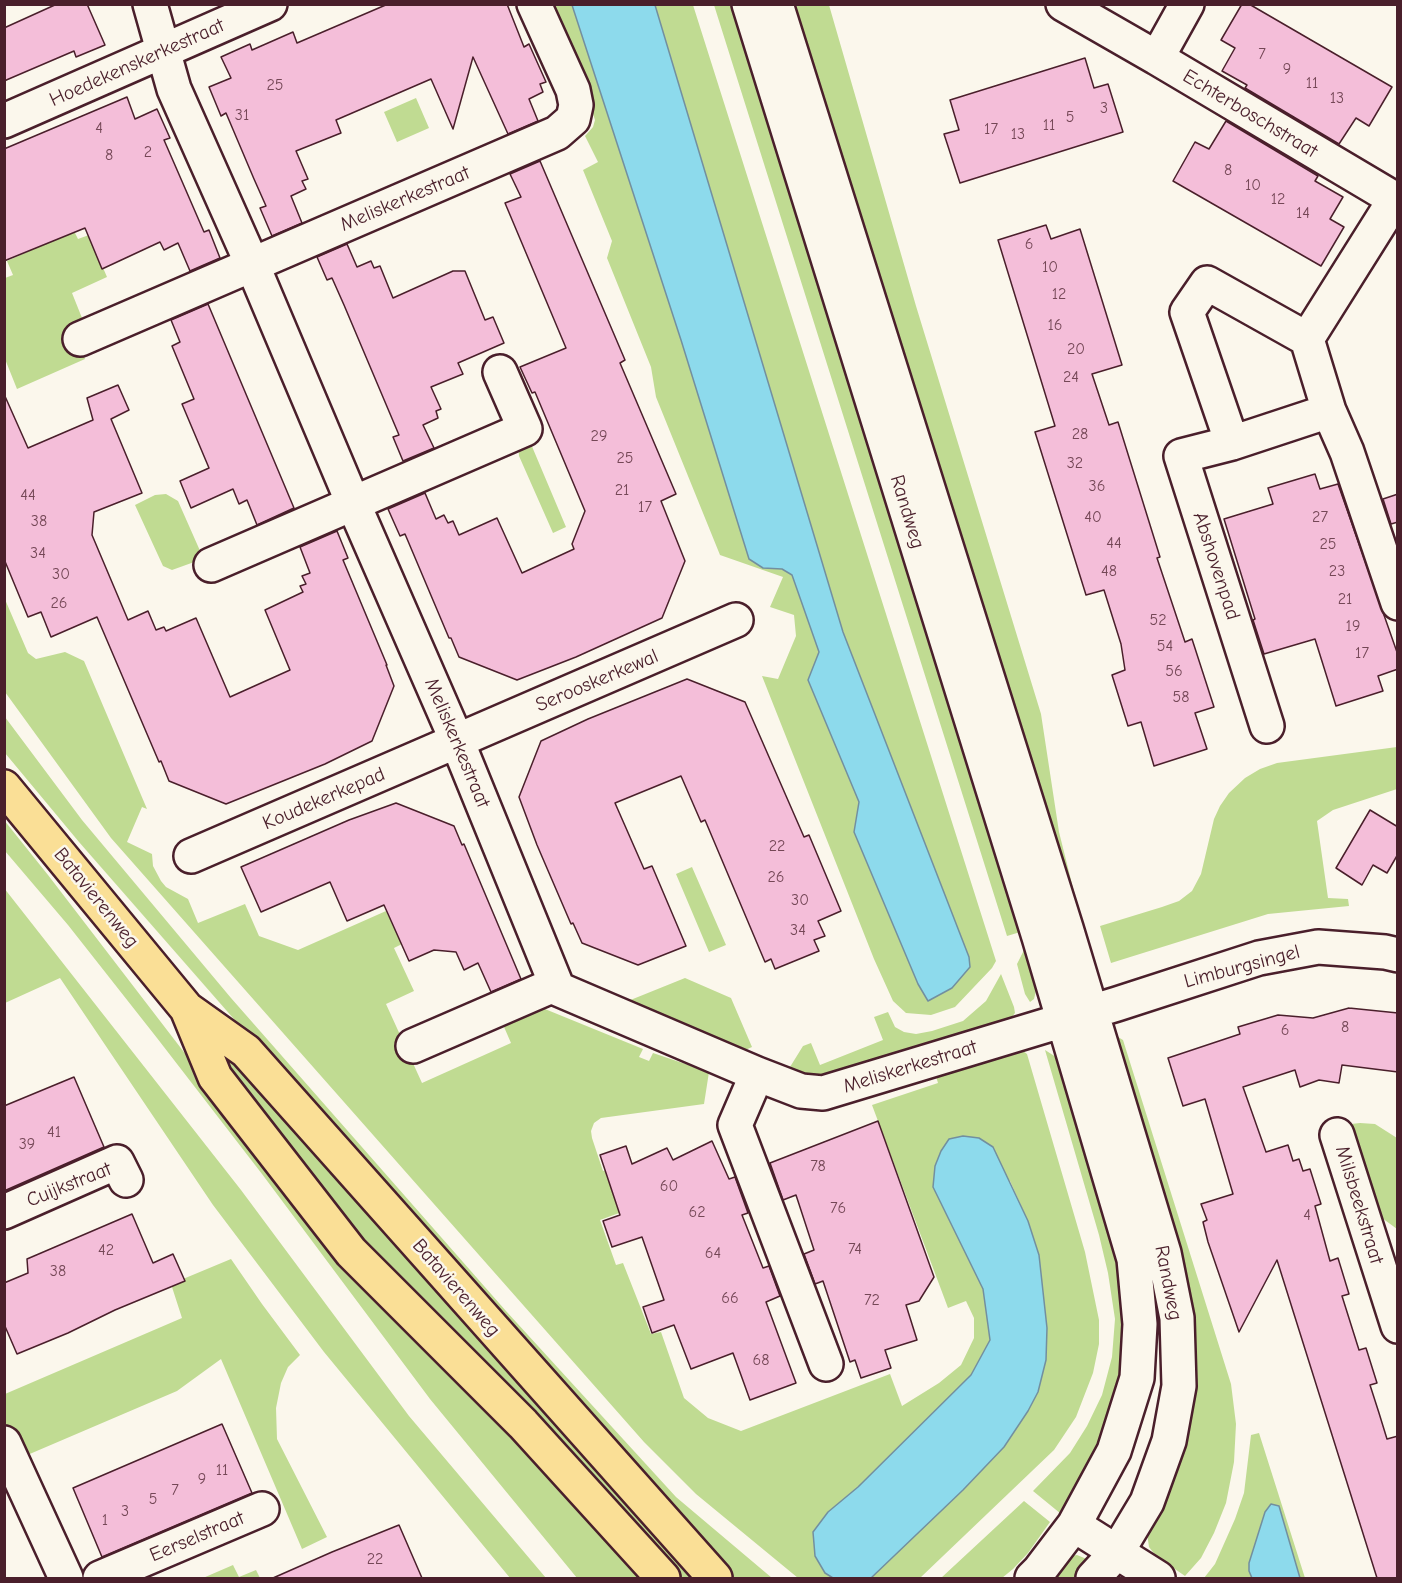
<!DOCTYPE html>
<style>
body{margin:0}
#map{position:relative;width:1402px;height:1583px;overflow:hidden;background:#fbf7ec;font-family:"Comic Neue",sans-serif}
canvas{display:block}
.frame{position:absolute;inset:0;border:6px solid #4a1f2b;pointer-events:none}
</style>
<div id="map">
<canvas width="1402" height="1583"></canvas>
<div class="frame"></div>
</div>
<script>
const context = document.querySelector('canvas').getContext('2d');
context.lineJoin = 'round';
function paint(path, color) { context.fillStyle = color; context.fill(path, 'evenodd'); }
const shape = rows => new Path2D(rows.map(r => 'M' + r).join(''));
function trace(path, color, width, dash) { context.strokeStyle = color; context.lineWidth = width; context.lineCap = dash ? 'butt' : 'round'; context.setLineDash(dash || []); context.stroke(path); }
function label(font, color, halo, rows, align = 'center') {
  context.font = font + ' "Comic Neue",sans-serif'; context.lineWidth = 5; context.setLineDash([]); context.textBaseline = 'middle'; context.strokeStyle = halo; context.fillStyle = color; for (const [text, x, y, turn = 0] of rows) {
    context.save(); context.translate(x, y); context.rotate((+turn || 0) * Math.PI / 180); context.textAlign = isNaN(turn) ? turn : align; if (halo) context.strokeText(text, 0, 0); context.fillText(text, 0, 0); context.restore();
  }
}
const green = shape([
 [550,5,572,5,681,340,749,559,763,568,782,569,792,575,819,652,808,680,859,802,854,832,918,984,928,1001,969,957,843,632,655,5,693,5,996,961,992,968,955,1007,931,1015,906,1013,893,1001,874,959,762,676,778,679,796,636,794,615,770,607,783,577,720,555,656,397,651,367,607,258,612,241,583,170,598,162,585,136,593,127,595,120,579,70],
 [714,5,739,5,1027,930,1007,936],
 [789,5,829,5,916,306,1041,714,1059,832,1080,916,1071,918],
 [416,98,429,128,397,142,384,112],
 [74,231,78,239,89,235,107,277,72,293,82,318,71,325,85,359,17,389,5,359,5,278,13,275,7,261],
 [528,437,566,527,553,533,519,456,518,439],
 [166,494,178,501,201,553,197,561,172,570,163,566,135,505,155,495],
 [4,597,28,653,36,659,65,652,84,661,147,809,142,807,127,842,152,854,153,866,161,881,166,887,188,899,198,923,245,904,259,936,298,950,386,911,402,944,394,948,414,991,386,1004,422,1083,511,1043,501,1020,540,1007,643,1049,639,1057,649,1061,653,1053,709,1072,704,1104,601,1118,594,1123,591,1131,592,1138,603,1171,615,1168,630,1209,600,1220,616,1265,623,1263,651,1334,661,1332,684,1398,708,1418,741,1431,890,1374,902,1406,939,1383,961,1365,974,1338,974,1318,966,1301,948,1308,872,1105,938,1083,935,1073,1019,1048,1027,1054,1085,1252,1099,1320,1099,1344,1093,1373,1076,1417,1054,1450,920,1578,869,1578,963,1490,1004,1447,1028,1411,1038,1392,1046,1360,1047,1328,1039,1255,1028,1221,1010,1181,941,1151,935,1166,933,1187,983,1289,990,1340,971,1375,858,1487,828,1512,813,1532,815,1556,825,1573,833,1578,798,1578,696,1494,644,1442,111,838,5,692],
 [5,717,82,820,231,998,506,1311,676,1497,772,1578,731,1578,408,1218,79,842,5,753],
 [1397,747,1397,789,1333,810,1317,821,1328,898,1348,899,1349,906,1268,914,1111,963,1100,926,1162,907,1179,901,1192,891,1201,874,1214,819,1220,806,1229,793,1245,778,1260,769,1277,763],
 [4,820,48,875,332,1245,649,1578,577,1578,430,1399,262,1174,157,1038,68,925,5,851],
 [692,867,726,945,709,952,676,874],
 [4,888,241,1190,409,1416,546,1578,510,1578,324,1352,213,1205,60,978,5,1003],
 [1030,949,1038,983,1034,999,1030,1002,1025,994,1017,964,1024,950],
 [1001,974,1014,1007,1015,1013,1008,1022,814,1080,792,1071,790,1067,803,1046,811,1043,820,1065,883,1040,874,1017,888,1012,895,1027,904,1032,916,1034,932,1031,963,1021,986,1001],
 [685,978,731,998,752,1047,743,1051,623,1003],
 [1118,1037,1123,1040,1231,1384,1236,1424,1234,1462,1226,1503,1214,1533,1201,1558,1185,1576,1156,1556,1149,1547,1147,1533,1180,1459,1189,1430,1192,1406,1115,1043],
 [1045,1050,1056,1057,1068,1071,1124,1263,1128,1364,1102,1445,1066,1518,1033,1491,1070,1453,1087,1426,1102,1395,1112,1357,1115,1319,1108,1273,1099,1235],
 [233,1058,700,1578,676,1578,397,1285,229,1069,229,1061],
 [1360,1123,1375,1124,1397,1138,1397,1229,1382,1218,1377,1209,1351,1124],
 [231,1259,262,1304,300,1355,288,1367,281,1383,276,1408,277,1439,327,1537,302,1549,221,1359,177,1391,18,1459,5,1424,5,1394,182,1318,171,1284],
 [1259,1433,1305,1578,1204,1578,1215,1564,1235,1519,1244,1493,1251,1435],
 [1024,1501,1050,1522,1028,1553,1013,1569,1002,1578,941,1578],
 [1077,1555,1094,1562,1081,1578,1049,1578,1071,1556],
 [233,1565,239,1577,256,1570,260,1578,203,1578]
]);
const water = shape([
 [572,5,655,5,843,632,969,957,970,967,952,988,928,1001,918,984,854,832,859,802,808,680,819,652,792,575,782,569,763,568,749,559,681,340,572,5],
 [963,1136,979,1138,993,1147,1028,1221,1039,1255,1047,1328,1046,1360,1038,1392,1028,1411,1004,1447,963,1490,871,1578,833,1578,825,1573,815,1556,813,1532,828,1512,858,1487,971,1375,990,1340,983,1289,933,1187,935,1166,941,1151,949,1139,963,1136],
 [1271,1504,1279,1506,1300,1578,1252,1578,1249,1571,1249,1563,1265,1512,1271,1504]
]);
const building = shape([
 [57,4,87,4,105,45,76,57,74,51,4,81,4,28,57,4],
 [388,4,507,4,524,47,529,44,546,82,540,84,543,92,529,99,538,121,508,134,473,57,453,129,431,79,336,120,341,133,296,151,308,179,302,181,306,189,291,196,302,223,272,236,260,208,266,206,254,179,226,113,221,116,209,87,231,78,221,57,250,44,252,50,293,32,297,43,388,4],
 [1242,4,1249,4,1392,87,1369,126,1356,118,1339,144,1245,88,1247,85,1222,71,1235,48,1221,40,1242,4],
 [1085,58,1094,88,1108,84,1123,132,960,183,944,134,959,130,950,100,1085,58],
 [127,97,135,119,157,109,170,138,164,140,181,179,204,232,209,230,220,258,190,271,178,243,164,250,160,242,102,269,85,228,4,261,4,149,127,97],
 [1226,121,1318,176,1315,181,1343,197,1330,219,1344,227,1321,266,1173,181,1195,142,1209,149,1226,121],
 [540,161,625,360,620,363,676,494,661,501,685,561,662,618,576,657,517,680,459,657,451,638,449,638,405,534,400,536,388,509,425,493,436,519,444,515,448,523,453,521,459,535,497,518,522,573,574,549,572,544,585,511,535,392,532,393,520,367,566,348,505,203,521,197,510,174,540,161],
 [1046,225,1051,239,1080,229,1122,365,1092,374,1109,425,1118,422,1160,557,1157,558,1185,642,1192,639,1214,707,1195,713,1207,749,1154,766,1141,722,1128,726,1112,675,1125,670,1121,644,1104,590,1086,595,1035,432,1055,426,998,240,1046,225],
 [347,244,357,267,371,261,374,268,380,266,393,298,453,271,465,271,485,320,493,317,504,343,458,363,463,374,431,387,441,409,436,411,438,418,423,425,434,448,403,461,393,437,399,435,344,305,332,278,327,280,317,257,347,244],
 [208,304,294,508,257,525,247,500,239,504,233,489,191,508,180,481,209,468,182,404,194,399,172,346,180,342,171,320,208,304],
 [118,385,129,410,111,419,142,493,94,512,92,535,128,620,148,611,156,630,164,627,166,631,196,618,230,697,290,670,265,610,303,592,300,586,306,584,302,576,310,573,300,547,337,531,348,558,343,560,387,665,386,665,394,686,372,741,325,764,226,804,169,781,161,761,159,762,97,617,51,637,41,612,28,617,4,559,4,394,28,448,93,420,87,398,118,385],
 [1315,474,1320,489,1338,484,1398,655,1398,669,1378,676,1383,691,1336,706,1315,639,1264,654,1253,620,1255,619,1224,519,1273,504,1268,488,1315,474],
 [1398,494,1398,522,1391,524,1383,499,1398,494],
 [687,679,745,702,804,837,809,835,841,911,818,921,825,936,814,940,819,951,775,969,771,959,765,962,705,820,701,822,681,776,615,803,644,869,652,866,686,946,638,965,582,943,573,923,571,924,537,845,519,797,541,741,588,719,687,679],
 [396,803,454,826,462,845,464,844,521,979,491,992,478,963,464,970,456,952,434,950,409,961,384,905,347,921,330,882,261,912,241,867,349,820,396,803],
 [1370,810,1398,827,1398,854,1387,873,1373,865,1362,885,1336,868,1370,810],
 [1349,1008,1398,1013,1398,1072,1342,1065,1339,1083,1319,1080,1300,1087,1295,1070,1243,1087,1266,1152,1288,1145,1293,1161,1299,1159,1303,1171,1310,1169,1321,1204,1315,1206,1330,1261,1338,1258,1349,1294,1342,1296,1359,1350,1366,1348,1377,1383,1370,1385,1379,1413,1387,1439,1398,1436,1398,1578,1377,1578,1277,1260,1239,1332,1208,1242,1203,1222,1207,1220,1201,1204,1233,1194,1205,1099,1183,1106,1168,1058,1240,1034,1238,1027,1278,1015,1313,1018,1349,1008],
 [74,1077,104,1147,4,1191,4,1106,74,1077],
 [878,1121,934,1277,919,1301,906,1305,917,1340,885,1350,891,1368,861,1378,855,1360,850,1362,823,1281,815,1284,804,1254,814,1250,796,1195,783,1200,770,1163,878,1121],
 [712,1141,729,1179,735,1177,748,1213,742,1215,763,1268,769,1266,780,1296,766,1302,796,1383,750,1400,733,1353,691,1369,674,1325,652,1333,643,1307,664,1300,642,1237,612,1247,603,1221,620,1215,600,1155,626,1146,632,1164,667,1148,673,1160,712,1141],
 [132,1214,153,1263,173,1254,185,1281,115,1310,68,1333,17,1354,4,1324,4,1283,28,1273,27,1259,132,1214],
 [222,1424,252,1493,102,1557,73,1488,222,1424],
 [399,1525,422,1578,273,1578,332,1552,399,1525]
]);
const minor = shape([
 [150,4,174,89,252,264,353,503,457,741,558,989,757,1074,801,1091,823,1093,1117,1004,1259,958,1318,947,1385,952,1398,955],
 [749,4,1039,937,1134,1259,1140,1324,1137,1378,1114,1451,1074,1525,1039,1571,1032,1578],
 [776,4,1066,928,1164,1253,1177,1318,1179,1386,1169,1441,1147,1502,1117,1552,1093,1578],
 [1063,4,1157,58],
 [1187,4,1157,58,1398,201],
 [4,121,270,4],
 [1395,199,1307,339,1329,411,1347,452,1398,603],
 [80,339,557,133,573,119,576,105,573,90,534,4],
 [1232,443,1187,312,1207,283,1307,339],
 [211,565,525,429,500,372],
 [1267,726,1181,456,1232,443,1329,411],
 [191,856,736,620],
 [413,1046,556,984],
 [757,1074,735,1125,826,1364],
 [1337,1135,1398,1326],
 [4,1212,117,1162,126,1180],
 [4,1443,66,1578],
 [1074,1525,1158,1578],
 [100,1578,262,1509]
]);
const major = shape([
 [4,787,187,1009,246,1051,715,1578],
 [187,1009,215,1077,351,1252,523,1424,663,1578]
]);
const numberNames = [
 ["7",1262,54],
 ["9",1287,69],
 ["11",1312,83],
 ["25",275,85],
 ["13",1337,98],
 ["3",1104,108],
 ["31",242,115],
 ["5",1070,117],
 ["11",1049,125],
 ["4",99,128],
 ["17",991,129],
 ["13",1018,134],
 ["2",148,152],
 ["8",109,155],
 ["8",1228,170],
 ["10",1253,185],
 ["12",1278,199],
 ["14",1303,213],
 ["6",1029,244],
 ["10",1050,267],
 ["12",1059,294],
 ["16",1055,325],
 ["20",1076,349],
 ["24",1071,377],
 ["28",1080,434],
 ["29",599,436],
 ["25",625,458],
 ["32",1075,463],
 ["36",1097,486],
 ["21",622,490],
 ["44",28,495],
 ["17",645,507],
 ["40",1093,517],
 ["27",1320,517],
 ["38",39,521],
 ["44",1114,543],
 ["25",1328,544],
 ["34",38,553],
 ["48",1109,571],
 ["23",1337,571],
 ["30",61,574],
 ["21",1345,599],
 ["26",59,603],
 ["52",1158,620],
 ["19",1353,626],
 ["54",1165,646],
 ["17",1362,653],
 ["56",1174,671],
 ["58",1181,697],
 ["22",777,846],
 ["26",776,877],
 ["30",800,900],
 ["34",798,930],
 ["8",1345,1027],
 ["6",1285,1030],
 ["41",54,1132],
 ["39",27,1144],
 ["78",818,1166],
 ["60",669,1186],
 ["76",838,1208],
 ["62",697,1212],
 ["4",1307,1215],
 ["74",855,1249],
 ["42",106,1250],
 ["64",713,1253],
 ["38",58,1271],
 ["66",730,1298],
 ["72",872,1300],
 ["68",761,1360],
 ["11",222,1470],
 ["9",202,1479],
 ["7",175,1490],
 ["5",153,1499],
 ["3",125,1511],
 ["1",105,1520],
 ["22",375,1559]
];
const streetNames = [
 ["Hoedekenskerkestraat",137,63,-24],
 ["Echterboschstraat",1250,114,31],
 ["Meliskerkestraat",405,199,-23],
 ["Randweg",907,512,73],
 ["Abshovenpad",1216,566,72],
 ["Serooskerkewal",597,681,-23],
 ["Meliskerkestraat",457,743,67],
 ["Koudekerkepad",324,799,-23],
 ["Batavierenweg",96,898,51],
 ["Limburgsingel",1242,967,-15],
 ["Meliskerkestraat",910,1067,-17],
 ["Cuijkstraat",69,1185,-22],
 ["Milsbeekstraat",1359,1205,73],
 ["Randweg",1168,1283,79],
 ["Batavierenweg",456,1288,49],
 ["Eerselstraat",197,1537,-23]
];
paint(green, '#c0db92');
paint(water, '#8ddaec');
trace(water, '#728f9f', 1.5);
paint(building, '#f4bed9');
trace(building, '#4a1f2b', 1.5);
trace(minor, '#4a1f2b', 38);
trace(major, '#4a1f2b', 38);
trace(minor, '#fbf7ec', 33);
trace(major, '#fadf96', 33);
label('16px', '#744756', null, numberNames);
label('20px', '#4a1f2b', '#fbf7ec', streetNames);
</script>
